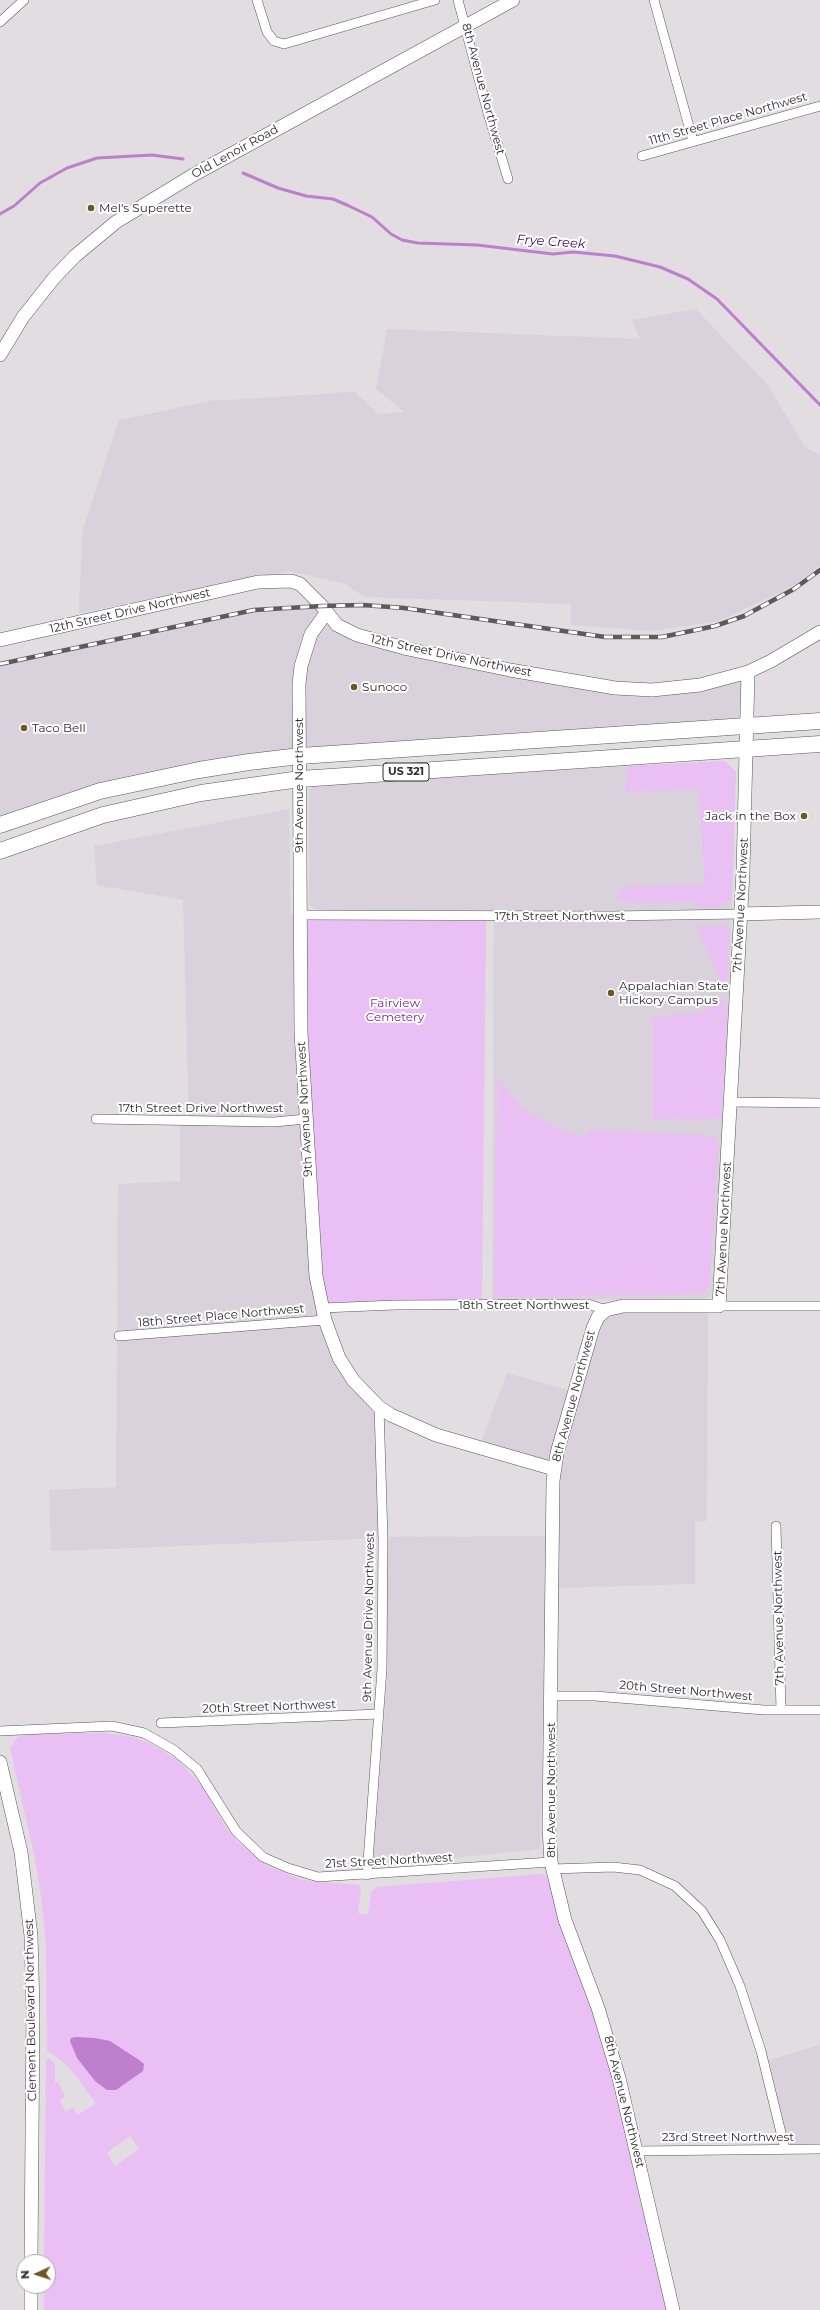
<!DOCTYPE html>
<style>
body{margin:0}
#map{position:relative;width:820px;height:2310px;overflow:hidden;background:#e1dde1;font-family:Montserrat,sans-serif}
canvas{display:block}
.north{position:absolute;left:16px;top:2254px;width:40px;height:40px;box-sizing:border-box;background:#fff;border:1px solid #ababab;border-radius:50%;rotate:267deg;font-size:11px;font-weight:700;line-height:16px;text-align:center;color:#2d2c2e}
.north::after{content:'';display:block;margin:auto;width:14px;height:18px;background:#6b5625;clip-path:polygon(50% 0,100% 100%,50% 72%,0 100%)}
</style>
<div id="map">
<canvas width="820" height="2310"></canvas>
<div class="north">N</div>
</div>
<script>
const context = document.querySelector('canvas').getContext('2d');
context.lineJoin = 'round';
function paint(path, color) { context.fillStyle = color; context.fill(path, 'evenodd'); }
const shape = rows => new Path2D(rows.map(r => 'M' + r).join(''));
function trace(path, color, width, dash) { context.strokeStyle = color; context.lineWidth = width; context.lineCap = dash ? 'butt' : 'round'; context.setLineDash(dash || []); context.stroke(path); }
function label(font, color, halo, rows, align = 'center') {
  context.font = font + ' Montserrat,sans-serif'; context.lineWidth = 4; context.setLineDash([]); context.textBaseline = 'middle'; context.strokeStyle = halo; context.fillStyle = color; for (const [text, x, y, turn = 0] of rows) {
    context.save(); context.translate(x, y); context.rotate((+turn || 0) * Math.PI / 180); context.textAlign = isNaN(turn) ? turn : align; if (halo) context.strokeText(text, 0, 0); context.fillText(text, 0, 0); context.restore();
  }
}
const built = shape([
 [696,309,767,384,805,447,820,455,820,565,795,585,719,621,652,631,571,625,571,604,364,597,346,584,290,571,79,613,82,532,119,420,211,401,355,392,378,414,404,412,376,389,387,329,640,339,632,320],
 [322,606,346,630,633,690,748,672,747,725,199,770,0,825,0,664,254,610],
 [725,761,736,772,727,1056,714,1288,710,1296,704,1300,492,1299,494,910,318,910,309,905,309,790,318,783],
 [289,809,290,913,299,915,329,1335,379,1407,383,1537,553,1536,554,1469,479,1448,507,1373,575,1392,606,1310,708,1306,707,1521,695,1522,695,1584,553,1588,544,1675,540,1849,373,1866,388,1669,382,1669,383,1538,51,1551,49,1490,116,1487,118,1184,180,1181,180,1121,189,1121,183,900,97,885,94,846],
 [820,2045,820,2144,789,2144,769,2060]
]);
const green = shape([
 [725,761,736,772,732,894,730,900,719,907,700,908,694,902,628,903,627,900,618,899,619,892,627,887,705,884,699,789,625,792,629,766],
 [306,920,486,921,482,1302,325,1305,319,1261,306,994],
 [697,926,729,927,728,979,721,982],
 [720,998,728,1008,721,1118,653,1120,653,1017,701,1013],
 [497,1079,523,1109,556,1128,585,1137,589,1130,714,1136,719,1142,709,1288,702,1294,494,1297],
 [105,1733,133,1737,149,1743,178,1760,203,1788,226,1828,238,1842,266,1865,299,1879,316,1882,359,1885,361,1888,358,1913,368,1915,371,1892,377,1887,542,1874,546,1876,606,2048,668,2310,44,2310,44,2286,48,2286,48,2262,44,2262,46,2059,50,2059,55,2064,55,2083,58,2082,65,2096,60,2101,66,2112,72,2107,78,2115,96,2103,69,2067,55,2056,47,2051,46,1945,42,1902,35,1859,10,1748,18,1737,27,1734],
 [130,2136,139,2149,115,2166,107,2153]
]);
const water = shape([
 [76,2037,95,2038,110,2041,139,2060,144,2064,143,2071,116,2090,107,2090,95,2081,77,2058,70,2041,71,2038]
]);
const stream = shape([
 [243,173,278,188,306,196,333,199,347,205,372,217,391,234,402,240,418,243,477,245,553,254,573,252,615,256,660,267,688,279,717,299,820,405],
 [0,214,14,206,40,183,67,168,97,158,152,155,183,159]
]);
const street = shape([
 [257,0,267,32,274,41,284,44,435,0],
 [458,0,488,113,508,179],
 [654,0,693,141],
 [0,22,24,0],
 [642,156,820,106],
 [299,915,611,916,740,914],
 [731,1102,820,1103],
 [96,1119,274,1122,306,1119],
 [719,1306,820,1306],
 [322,1308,395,1305,588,1304,606,1310],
 [119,1336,325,1320],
 [776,1526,781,1710],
 [551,1696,595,1696,764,1710,820,1710],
 [161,1723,379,1714],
 [0,1731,112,1726,144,1733,174,1750,197,1769,236,1831,263,1857,288,1868,318,1877,551,1862],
 [552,1869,613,1867,640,1870,675,1886,702,1911,720,1940,740,1986,761,2051,785,2149],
 [367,1875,382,1669,383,1538,379,1407],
 [637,2151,820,2149]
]);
const secondary = shape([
 [0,355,23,317,54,278,75,256,116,222,195,174,513,0],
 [326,613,311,634,301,666,299,684,301,1032,316,1276,325,1320,339,1358,353,1380,379,1407,391,1415,436,1435,554,1469],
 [0,640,258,582,291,581,300,584,322,606,337,625,357,635,408,649,510,670,615,688,652,690,700,685,748,672,771,661,820,632],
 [740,914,820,912],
 [0,1762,21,1852,31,1936,33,2010,31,2262],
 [31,2310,31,2286],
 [673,2310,619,2078,598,2008,565,1920,551,1862,549,1828,553,1481,557,1453,593,1328,598,1317,606,1310,623,1306,719,1306,743,872,748,672]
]);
const highway = shape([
 [0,825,100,791,199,770,249,762,300,756,820,721],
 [0,851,103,815,201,793,250,786,300,779,820,744]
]);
const rail = shape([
 [0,664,254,610,322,606,363,605,404,608,605,637,662,637,715,626,744,616,794,589,820,570]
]);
const markers = [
 [91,208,4,"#6b5625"],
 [354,687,4,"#6b5625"],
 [24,728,4,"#6b5625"],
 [804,816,4,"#6b5625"],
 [611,993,4,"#6b5625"]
];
const shields = [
 [406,772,46]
];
const shieldNames = [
 ["US 321",406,772]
];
const streetNames = [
 ["8th Avenue Northwest",483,89,75],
 ["11th Street Place Northwest",728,119,-16],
 ["Old Lenoir Road",235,152,-29],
 ["12th Street Drive Northwest",130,611,-13],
 ["12th Street Drive Northwest",451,656,12],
 ["9th Avenue Northwest",299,785,-90],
 ["7th Avenue Northwest",741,905,-87],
 ["17th Street Northwest",560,916],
 ["17th Street Drive Northwest",201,1108],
 ["9th Avenue Northwest",305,1109,-93],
 ["7th Avenue Northwest",724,1229,-87],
 ["18th Street Northwest",524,1305],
 ["18th Street Place Northwest",221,1316,-5],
 ["8th Avenue Northwest",574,1396,-75],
 ["9th Avenue Drive Northwest",369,1617,-89],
 ["7th Avenue Northwest",779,1618,-91],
 ["20th Street Northwest",686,1691,5],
 ["20th Street Northwest",269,1707,-2],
 ["8th Avenue Northwest",551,1790,-90],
 ["21st Street Northwest",389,1861,-3],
 ["Clement Boulevard Northwest",31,2010,-91],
 ["8th Avenue Northwest",624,2102,76],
 ["23rd Street Northwest",728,2137]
];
const poiNames = [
 ["Mel's Superette",99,208],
 ["Sunoco",362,687],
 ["Taco Bell",32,728],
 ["Jack in the Box",796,816,"right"],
 ["Appalachian State",619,986],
 ["Hickory Campus",619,1000]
];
const parkNames = [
 ["Fairview",395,1003],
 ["Cemetery",395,1017]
];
const waterNames = [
 ["Frye Creek",551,242,4]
];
paint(built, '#d9d1db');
paint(green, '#eabff4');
paint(water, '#be80cc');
trace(stream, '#be80cc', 3);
trace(street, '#585559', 10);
trace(secondary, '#585559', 14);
trace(highway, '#585559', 17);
trace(street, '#fff', 9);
trace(secondary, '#fff', 13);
trace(highway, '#fff', 16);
trace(rail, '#5c5a5d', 4.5);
trace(rail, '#fff', 3, [9]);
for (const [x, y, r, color] of markers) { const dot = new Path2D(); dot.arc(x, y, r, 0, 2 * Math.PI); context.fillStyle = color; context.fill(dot); trace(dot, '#fff', 1.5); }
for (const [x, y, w] of shields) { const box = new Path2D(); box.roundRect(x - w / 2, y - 9, w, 18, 3); context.fillStyle = '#fff'; context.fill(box); trace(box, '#2d2c2e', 1); }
label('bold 11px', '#2d2c2e', null, shieldNames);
label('12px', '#2d2c2e', '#fff', streetNames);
label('12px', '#2d2c2e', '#fff', poiNames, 'left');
label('12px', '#782c88', '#fff', parkNames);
label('italic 13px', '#470b53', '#fff', waterNames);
</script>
